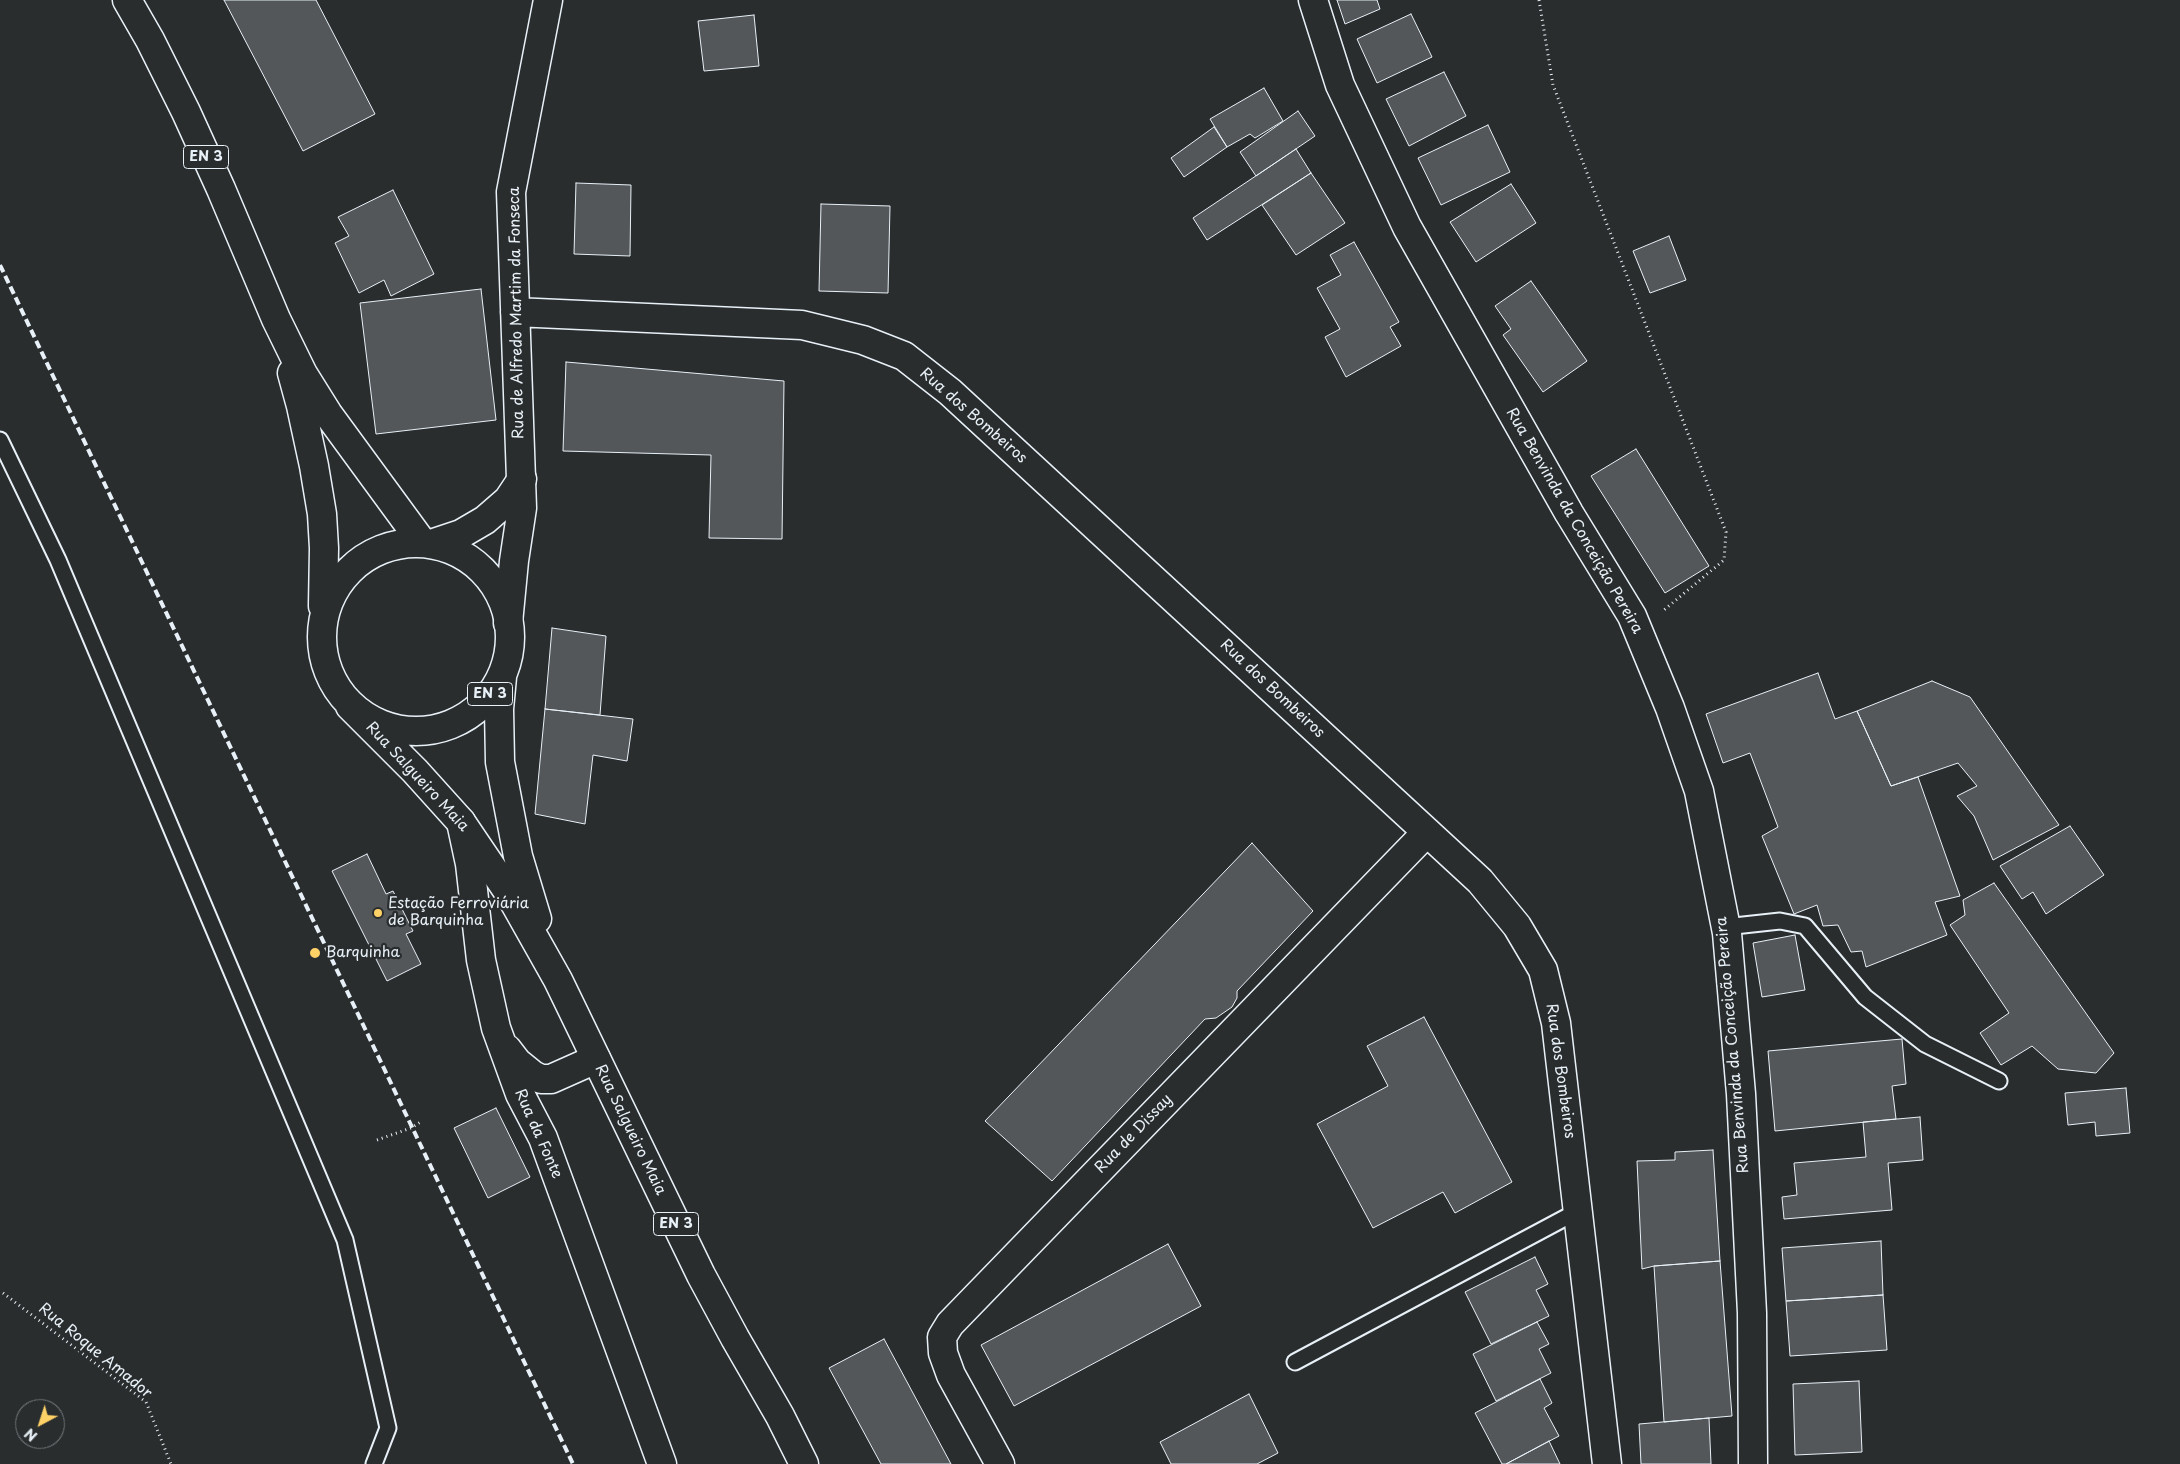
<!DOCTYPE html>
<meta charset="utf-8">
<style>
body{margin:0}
#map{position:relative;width:2180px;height:1464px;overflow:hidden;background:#2a2d2e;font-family:"Playpen Sans",sans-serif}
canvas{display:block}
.north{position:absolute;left:15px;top:1399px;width:50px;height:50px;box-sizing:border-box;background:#2a2d2e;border:1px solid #767b7f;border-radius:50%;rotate:220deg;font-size:14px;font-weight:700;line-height:20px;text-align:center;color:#e8f1f8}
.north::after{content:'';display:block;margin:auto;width:18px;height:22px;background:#ffd166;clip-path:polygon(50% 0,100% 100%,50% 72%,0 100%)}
</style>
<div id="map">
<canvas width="2180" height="1464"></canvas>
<div class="north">N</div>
</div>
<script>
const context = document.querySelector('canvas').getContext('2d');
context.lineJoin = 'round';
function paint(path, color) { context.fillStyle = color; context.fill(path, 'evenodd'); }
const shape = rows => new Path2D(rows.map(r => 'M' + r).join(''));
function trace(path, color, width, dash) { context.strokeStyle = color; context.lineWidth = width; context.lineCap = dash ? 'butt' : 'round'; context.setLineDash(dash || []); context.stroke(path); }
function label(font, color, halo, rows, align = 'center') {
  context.font = font + ' "Playpen Sans",sans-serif'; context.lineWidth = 4.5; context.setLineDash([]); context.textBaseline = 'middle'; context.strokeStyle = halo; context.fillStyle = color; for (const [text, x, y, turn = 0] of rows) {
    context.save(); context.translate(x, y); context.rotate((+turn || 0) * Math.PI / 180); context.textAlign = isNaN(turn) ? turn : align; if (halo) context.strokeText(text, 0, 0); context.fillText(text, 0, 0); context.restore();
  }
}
const building = shape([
 [224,0,316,0,375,114,303,151,224,0],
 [1337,0,1377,0,1380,9,1345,24,1337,0],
 [1411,14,1432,57,1377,83,1357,39,1411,14],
 [754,15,759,66,704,71,698,21,754,15],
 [1444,72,1466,116,1409,146,1386,99,1444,72],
 [1264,88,1283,121,1255,138,1250,134,1227,147,1210,119,1264,88],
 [1298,111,1315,136,1256,176,1240,152,1298,111],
 [1488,125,1510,172,1441,205,1418,158,1488,125],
 [1214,127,1227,147,1184,177,1171,158,1214,127],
 [1296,149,1311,173,1207,240,1193,218,1296,149],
 [1311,173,1345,223,1296,255,1262,205,1311,173],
 [576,183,631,185,630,256,574,254,576,183],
 [1511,184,1536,223,1476,262,1450,222,1511,184],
 [393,190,434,274,391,296,384,280,359,293,335,243,349,236,338,217,393,190],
 [821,204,890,206,888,293,819,291,821,204],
 [1669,236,1686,280,1650,293,1633,251,1669,236],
 [1354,242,1399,322,1390,327,1401,346,1346,377,1325,337,1340,329,1317,288,1341,275,1330,255,1354,242],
 [1531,281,1587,361,1543,392,1503,335,1511,329,1495,306,1531,281],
 [481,289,496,420,376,434,360,303,481,289],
 [566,362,784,381,782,539,709,538,711,455,563,451,566,362],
 [1636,449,1709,566,1665,593,1591,476,1636,449],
 [552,628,606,636,600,715,545,709,552,628],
 [1818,673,1835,719,1857,711,1891,786,1918,777,1960,896,1935,902,1947,935,1866,967,1862,951,1851,952,1838,925,1823,926,1817,905,1794,914,1762,836,1778,827,1750,753,1723,763,1706,714,1818,673],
 [1932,681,1970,697,2059,825,1993,860,1974,816,1957,796,1977,786,1958,763,1891,786,1857,711,1932,681],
 [545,709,633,719,627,761,593,755,585,824,535,814,545,709],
 [2070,826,2104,875,2046,914,2033,892,2022,899,2000,866,2070,826],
 [1252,843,1313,911,1237,991,1237,998,1232,1007,1216,1018,1205,1019,1052,1181,985,1121,1252,843],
 [367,854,386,894,393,891,413,931,406,934,421,964,387,981,332,871,367,854],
 [1994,883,2114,1053,2096,1073,2058,1069,2032,1046,2001,1065,1980,1033,2009,1013,1950,925,1965,915,1963,900,1994,883],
 [1795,935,1805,990,1762,997,1753,943,1795,935],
 [1424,1017,1512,1182,1455,1213,1443,1192,1373,1228,1317,1124,1388,1086,1367,1046,1424,1017],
 [1902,1039,1906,1084,1892,1086,1896,1119,1775,1131,1768,1051,1902,1039],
 [2126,1088,2130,1133,2096,1136,2095,1122,2068,1125,2065,1093,2126,1088],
 [496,1108,530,1177,488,1198,454,1128,496,1108],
 [1920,1117,1923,1160,1888,1163,1892,1210,1784,1219,1782,1197,1797,1195,1794,1163,1866,1157,1863,1122,1920,1117],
 [1713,1150,1720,1261,1654,1266,1642,1269,1637,1161,1675,1160,1675,1152,1713,1150],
 [1881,1241,1883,1295,1786,1301,1782,1248,1881,1241],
 [1168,1244,1201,1306,1014,1406,981,1345,1168,1244],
 [1535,1257,1548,1284,1536,1290,1549,1316,1491,1344,1465,1292,1535,1257],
 [1720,1261,1732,1416,1664,1422,1654,1266,1720,1261],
 [1883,1295,1887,1350,1790,1356,1786,1301,1883,1295],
 [1537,1322,1549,1344,1539,1349,1551,1373,1496,1401,1473,1354,1537,1322],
 [884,1339,951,1464,881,1464,829,1368,884,1339],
 [1540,1379,1552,1403,1544,1408,1559,1436,1506,1464,1502,1464,1475,1413,1540,1379],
 [1859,1381,1862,1452,1795,1455,1793,1384,1859,1381],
 [1249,1394,1278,1453,1257,1464,1171,1464,1160,1442,1249,1394],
 [1709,1418,1711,1464,1641,1464,1639,1424,1709,1418],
 [1549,1441,1560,1464,1506,1464,1549,1441]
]);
const path = shape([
 [1539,0,1553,85,1726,532,1724,560,1664,610],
 [377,1140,411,1128,422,1121],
 [3,1293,146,1402,171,1464]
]);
const lane = shape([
 [0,440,58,560,345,1240,388,1428,374,1464],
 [1725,927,1780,921,1805,926,1865,997,1925,1044,1999,1081],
 [1295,1362,1578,1211]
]);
const street = shape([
 [1313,0,1340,85,1407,227,1569,513,1632,616,1670,708,1699,791,1727,933,1741,1094,1752,1313,1753,1464],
 [515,312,802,325,863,340,904,356,950,392,1480,881,1517,926,1543,970,1556,1023,1607,1464],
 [508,623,514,561,522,508,511,192,548,0],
 [1000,1464,951,1375,943,1353,942,1337,950,1324,1427,832]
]);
const secondary = shape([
 [461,822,470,864,481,960,496,1028,520,1094,543,1138,662,1464],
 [507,1049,517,1062,533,1075,541,1079,551,1079,596,1059]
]);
const primary = shape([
 [127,0,150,40,186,112,221,189,276,319,303,374,328,414,421,541],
 [292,373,301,406,314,466,322,514,324,548,323,606],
 '322 637a94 94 0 1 1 188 0a94 94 0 1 1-188 0Z',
 [434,543,461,534,485,520,508,500,522,479],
 [502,677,499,709,500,762,518,856,537,919],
 [350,706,415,771,461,822,509,893,558,980,701,1275,735,1338,780,1416,804,1464]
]);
const rail = shape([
 [0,265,573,1464]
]);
const markers = [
 [378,913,5,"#ffd166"],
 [315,953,6,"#ffd166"]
];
const shields = [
 [206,157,45],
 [490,694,45],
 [676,1224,45]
];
const shieldNames = [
 ["EN 3",206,157],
 ["EN 3",490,694],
 ["EN 3",676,1224]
];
const streetNames = [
 ["Rua de Alfredo Martim da Fonseca",517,313,-91],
 ["Rua dos Bombeiros",973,416,41],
 ["Rua Benvinda da Conceição Pereira",1574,521,60],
 ["Rua dos Bombeiros",1272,689,43],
 ["Rua Salgueiro Maia",417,777,47],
 ["Rua Benvinda da Conceição Pereira",1733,1045,-95],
 ["Rua dos Bombeiros",1560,1071,82],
 ["Rua Salgueiro Maia",630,1130,64],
 ["Rua da Fonte",538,1134,66],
 ["Rua de Dissay",1134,1134,-46],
 ["Rua Roque Amador",95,1351,39]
];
const poiNames = [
 ["Estação Ferroviária",388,904],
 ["de Barquinha",388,921],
 ["Barquinha",326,953]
];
paint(building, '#535759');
trace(building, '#e8f1f8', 1);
trace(lane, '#e8f1f8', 19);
trace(street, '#e8f1f8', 31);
trace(secondary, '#e8f1f8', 31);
trace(primary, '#e8f1f8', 31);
trace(path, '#e8f1f8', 3, [1, 4]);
trace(lane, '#2a2d2e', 15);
trace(street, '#2a2d2e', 28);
trace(secondary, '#2a2d2e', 28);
trace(primary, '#2a2d2e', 28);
trace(rail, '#e8f1f8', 4, [8, 4]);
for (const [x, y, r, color] of markers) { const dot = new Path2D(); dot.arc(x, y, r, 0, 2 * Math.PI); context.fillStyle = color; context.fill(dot); trace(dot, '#2a2d2e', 2); }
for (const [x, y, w] of shields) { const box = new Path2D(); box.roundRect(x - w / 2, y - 11.5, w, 23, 4); context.fillStyle = '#2a2d2e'; context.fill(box); trace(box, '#e8f1f8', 1); }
label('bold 14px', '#e8f1f8', null, shieldNames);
label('15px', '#e8f1f8', '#2a2d2e', streetNames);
label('15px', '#e8f1f8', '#2a2d2e', poiNames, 'left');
</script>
